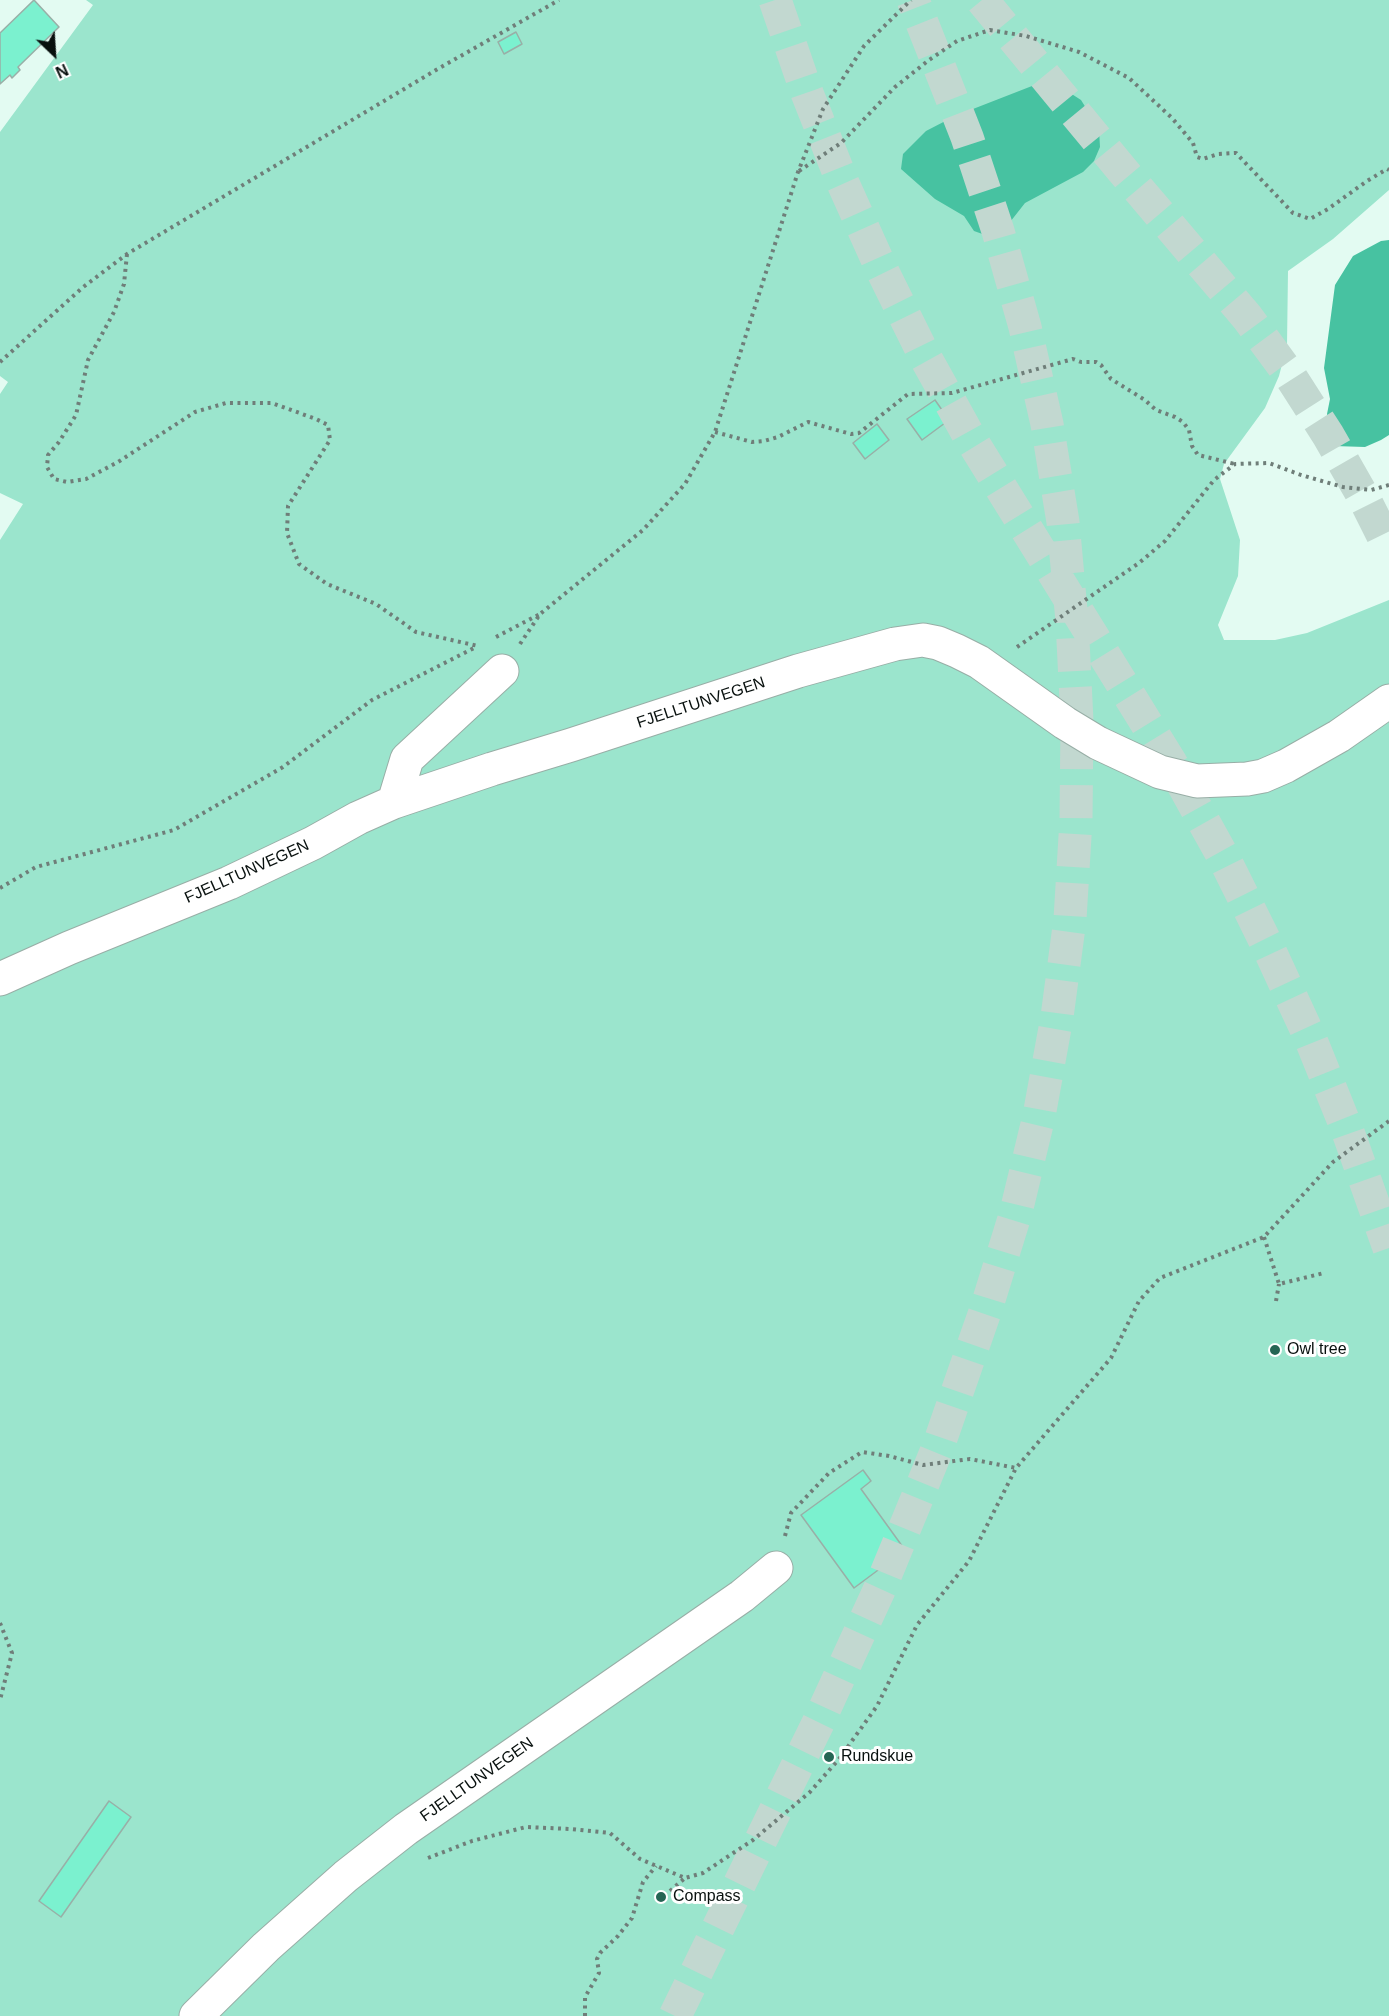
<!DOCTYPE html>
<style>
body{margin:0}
#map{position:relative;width:1389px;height:2016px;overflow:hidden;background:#e3fbf2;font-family:Arial,sans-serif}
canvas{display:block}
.north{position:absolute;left:24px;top:24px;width:60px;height:60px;-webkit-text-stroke:4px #fff;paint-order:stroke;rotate:155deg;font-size:16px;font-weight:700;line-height:24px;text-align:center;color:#08100e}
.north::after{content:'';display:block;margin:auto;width:21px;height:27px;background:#08100e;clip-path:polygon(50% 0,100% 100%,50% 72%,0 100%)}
</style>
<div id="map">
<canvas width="1389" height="2016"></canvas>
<div class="north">N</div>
</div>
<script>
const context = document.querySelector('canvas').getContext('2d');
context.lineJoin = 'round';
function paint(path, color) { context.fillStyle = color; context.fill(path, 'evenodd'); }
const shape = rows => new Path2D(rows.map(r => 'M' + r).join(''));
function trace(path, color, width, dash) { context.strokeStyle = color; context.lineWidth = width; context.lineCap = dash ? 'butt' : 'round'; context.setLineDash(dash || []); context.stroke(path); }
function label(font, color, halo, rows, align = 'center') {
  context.font = font + ' Arial,sans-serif'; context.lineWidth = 6; context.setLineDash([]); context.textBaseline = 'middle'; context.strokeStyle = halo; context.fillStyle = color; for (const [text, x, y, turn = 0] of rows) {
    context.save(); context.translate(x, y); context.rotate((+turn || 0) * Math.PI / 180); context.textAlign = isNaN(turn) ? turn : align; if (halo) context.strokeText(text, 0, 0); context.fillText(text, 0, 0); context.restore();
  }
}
const green = shape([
 [86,0,1389,0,1389,190,1333,239,1288,271,1287,345,1279,376,1265,408,1224,464,1220,479,1240,540,1238,576,1218,625,1224,640,1275,640,1307,633,1389,600,1389,2016,0,2016,0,540,23,504,0,493,0,394,8,382,0,376,0,132,93,5]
]);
const water = shape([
 [1032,86,1067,91,1081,100,1099,129,1100,147,1094,161,1083,172,1025,203,1003,231,988,236,974,231,964,216,935,199,901,169,903,154,926,131,955,116],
 [1389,240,1389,435,1381,440,1365,447,1334,446,1327,414,1330,399,1324,368,1335,285,1353,256,1381,241]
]);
const building = shape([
 [34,0,59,27,18,67,20,70,12,78,10,75,0,84,0,33,34,0],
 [516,32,522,44,504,54,498,42,516,32],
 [935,400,949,420,922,440,907,419,935,400],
 [877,424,889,440,865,459,853,443,877,424],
 [863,1470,871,1481,861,1489,905,1550,854,1588,801,1515,863,1470],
 [109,1801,131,1817,61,1917,39,1901,109,1801]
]);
const highwayTunnel = shape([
 [775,0,807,93,842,181,881,268,923,353,969,436,1171,763,1225,860,1269,949,1311,1040,1348,1132,1389,1248],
 [982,0,1123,171,1247,317,1289,374,1328,435,1364,498,1389,548],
 [675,2016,819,1721,881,1586,938,1447,987,1306,1016,1212,1039,1116,1057,1017,1070,919,1076,820,1077,721,1072,621,1063,522,1047,424,1025,327,998,231,967,137,913,0]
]);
const path = shape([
 [799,171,841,143,895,87,929,60,957,41,990,30,1026,36,1079,52,1129,78,1172,118,1193,143,1197,157,1203,159,1218,154,1236,153,1293,213,1310,219,1328,209,1367,181,1387,169,1389,170],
 [127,254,124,284,114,312,88,360,76,415,59,442,48,455,47,467,54,479,67,482,86,479,118,462,195,412,226,403,272,403,316,419,328,425,330,440,288,506,287,533,299,564,327,584,376,604,416,632,478,646],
 [0,362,82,288,127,254,436,70,559,0],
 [715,432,752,442,764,441,778,437,808,422,851,434,859,433,908,394,952,393,1073,359,1081,362,1096,362,1101,365,1111,379,1145,400,1156,410,1175,417,1183,422,1189,430,1192,446,1198,455,1235,464],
 [496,637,540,614],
 [520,644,540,614,643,530,685,484,715,432,798,172,823,109,864,46,911,0],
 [1017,647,1139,563,1165,541,1214,480,1235,464,1269,463,1301,475,1343,487,1371,490,1389,485],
 [0,888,36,867,174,830,283,767,372,700,476,647],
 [1264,1237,1279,1284,1324,1273],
 [1276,1301,1279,1284],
 [785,1536,791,1513,829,1473,862,1452,889,1456,923,1465,970,1459,1016,1468],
 [0,1623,12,1653,0,1700],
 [428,1858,472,1841,526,1827,570,1829,610,1833,640,1859,685,1878,703,1873,753,1840,810,1792,839,1759,877,1706,917,1625,969,1561,1016,1468,1111,1358,1139,1301,1160,1278,1264,1237,1333,1162,1389,1121],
 [670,1891,685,1878],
 [585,2016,585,1997,599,1973,597,1959,600,1953,618,1936,632,1918,643,1882,656,1866]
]);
const minor = shape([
 [394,802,407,759,502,671],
 [0,979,69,948,229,883,313,843,358,818,394,802,492,769,571,745,798,671,895,644,923,640,938,643,957,651,979,662,1065,723,1098,743,1160,772,1197,781,1247,779,1263,776,1286,766,1339,736,1389,701],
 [196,2016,266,1947,346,1876,406,1829,742,1596,776,1568]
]);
const markers = [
 [1275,1350,6,"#256554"],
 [829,1757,6,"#256554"],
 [661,1897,6,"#256554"]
];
const streetNames = [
 ["FJELLTUNVEGEN",701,703,-18],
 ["FJELLTUNVEGEN",247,872,-24],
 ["FJELLTUNVEGEN",477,1780,-35]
];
const poiNames = [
 ["Owl tree",1287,1350],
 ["Rundskue",841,1757],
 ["Compass",673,1897]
];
paint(green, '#9be5cd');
paint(water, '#47c2a1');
paint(building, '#7bf1cf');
trace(building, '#99afa7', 1.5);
trace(highwayTunnel, '#c2d8d0', 33, [33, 16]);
trace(minor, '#98aea6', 35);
trace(path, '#6f7e79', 4, [3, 4.5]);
trace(minor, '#fff', 33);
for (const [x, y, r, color] of markers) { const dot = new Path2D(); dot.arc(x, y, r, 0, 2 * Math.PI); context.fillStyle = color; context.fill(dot); trace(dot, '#fff', 2); }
label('16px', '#08100e', '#fff', streetNames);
label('16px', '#08100e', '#fff', poiNames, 'left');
</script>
